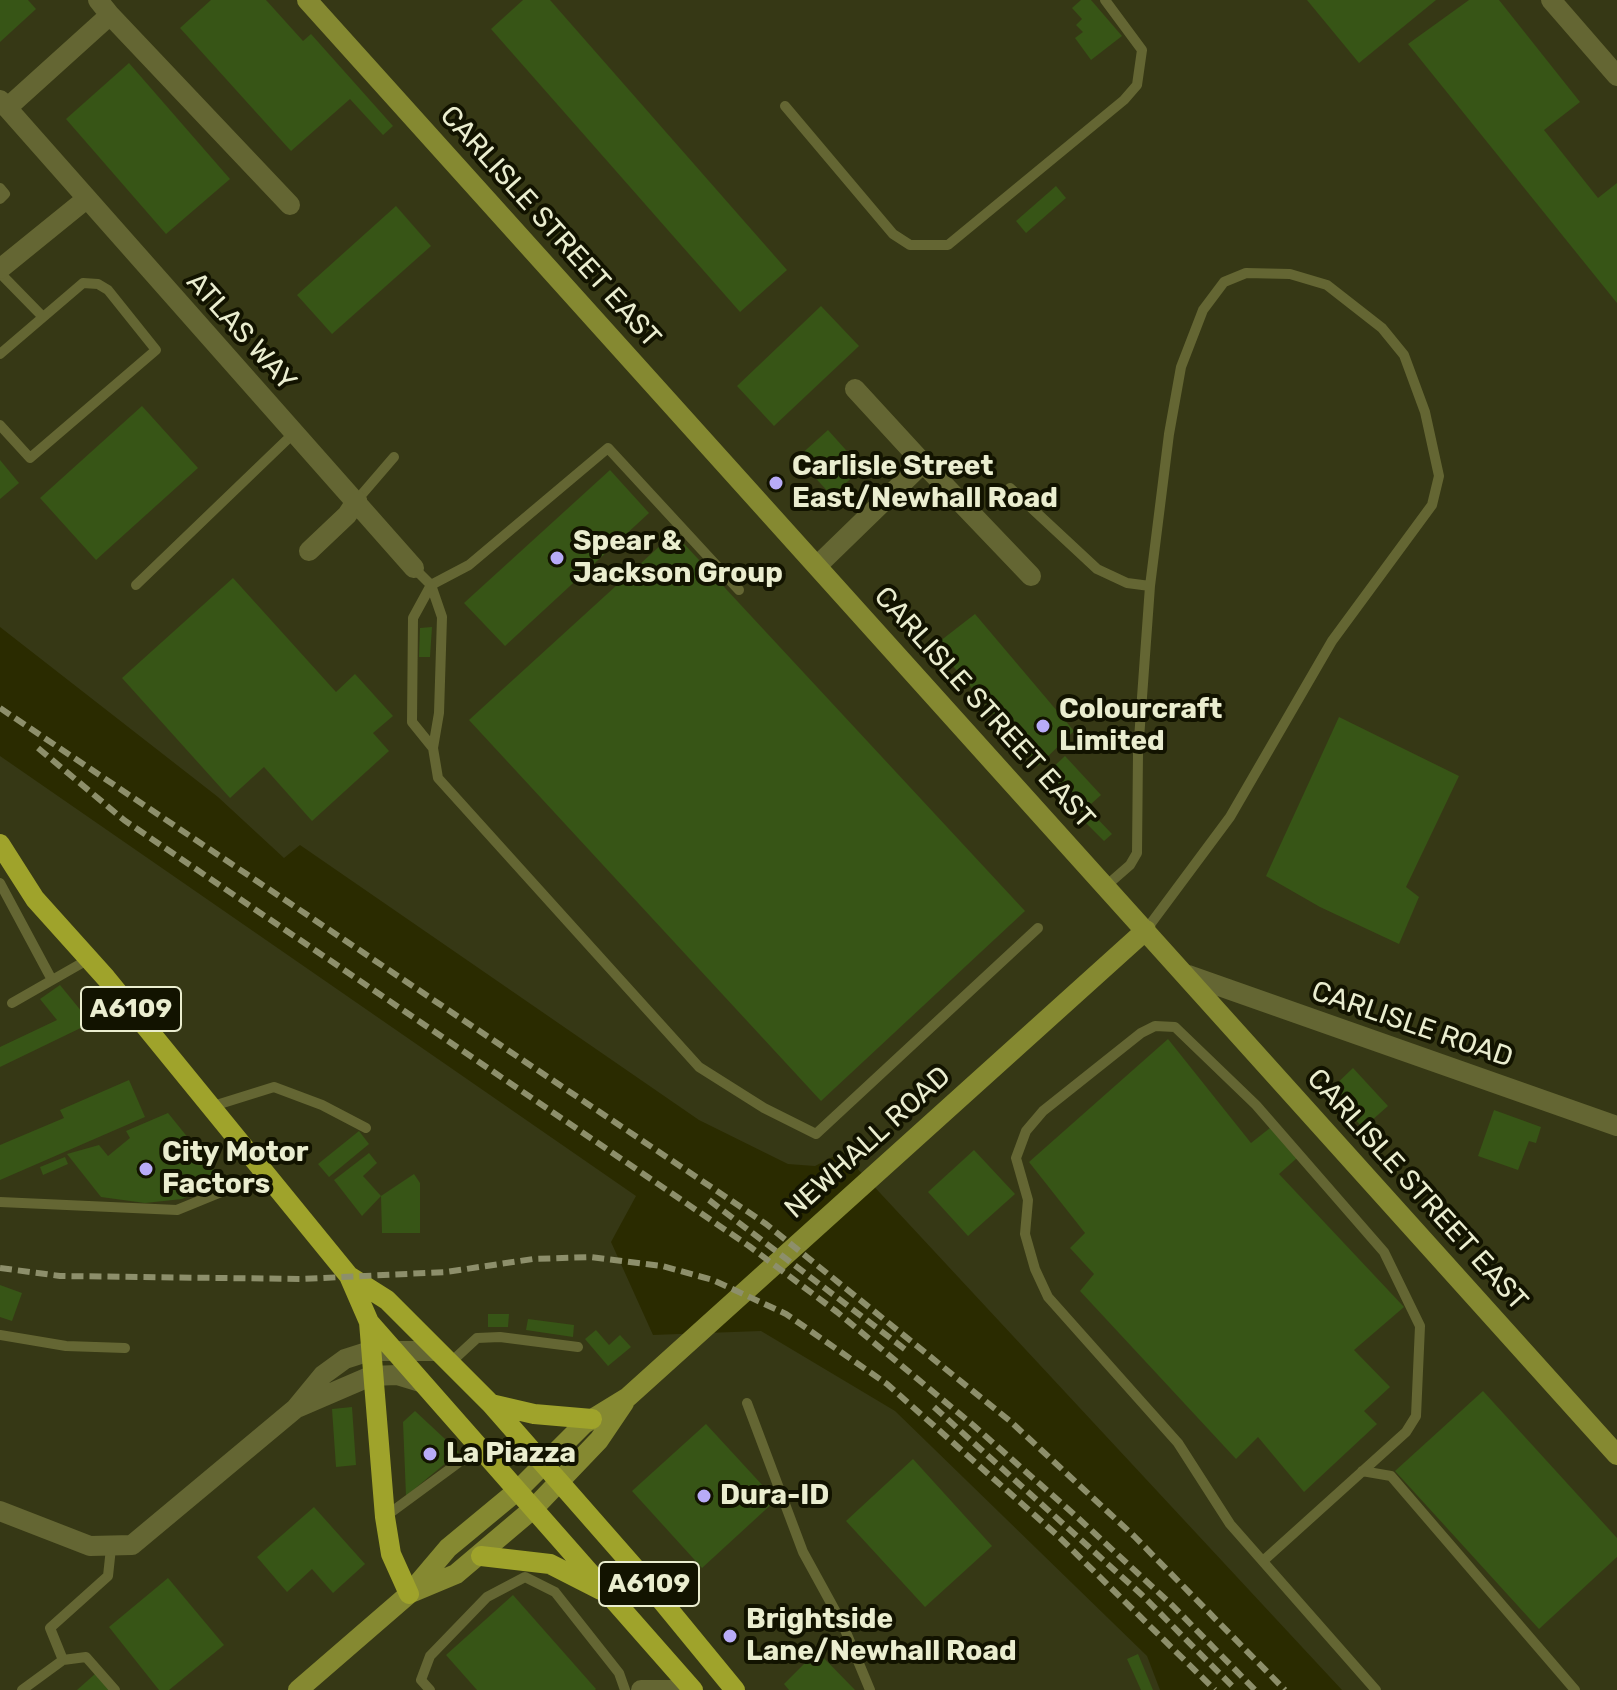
<!DOCTYPE html>
<style>
body{margin:0}
canvas{display:block;background:#2a2b00}
</style>
<canvas width="1617" height="1690"></canvas>
<script>
const context = document.querySelector('canvas').getContext('2d');
context.lineJoin = 'round';
function paint(path, color) { context.fillStyle = color; context.fill(path, 'evenodd'); }
const shape = rows => new Path2D(rows.map(r => 'M' + r).join(''));
function trace(path, color, width, dash) { context.strokeStyle = color; context.lineWidth = width; context.lineCap = dash ? 'butt' : 'round'; context.setLineDash(dash || []); context.stroke(path); }
function label(font, color, halo, rows, align = 'center') {
  context.font = font + ' Rubik,sans-serif'; context.lineWidth = 8; context.setLineDash([]); context.textBaseline = 'middle'; context.strokeStyle = halo; context.fillStyle = color; for (const [text, x, y, turn = 0] of rows) {
    context.save(); context.translate(x, y); context.rotate((+turn || 0) * Math.PI / 180); context.textAlign = isNaN(turn) ? turn : align; if (halo) context.strokeText(text, 0, 0); context.fillText(text, 0, 0); context.restore();
  }
}
const built = shape([
 [0,0,1617,0,1617,1690,1342,1690,842,1152,815,1166,788,1164,699,1120,300,845,284,858,218,797,0,627],
 [0,756,636,1196,611,1242,653,1335,761,1331,895,1411,1147,1656,1160,1690,0,1690]
]);
const building = shape([
 [0,0,28,0,36,9,0,42],
 [211,0,266,0,303,41,311,34,393,126,383,135,350,99,291,151,180,28],
 [523,0,550,0,787,270,740,312,491,29],
 [1081,0,1091,0,1122,36,1091,60,1075,38,1083,32,1076,25,1082,19,1072,8],
 [1307,0,1436,0,1359,63],
 [1469,0,1499,0,1580,102,1544,130,1598,198,1617,183,1617,303,1408,44],
 [129,63,230,179,166,234,66,119],
 [1056,186,1066,198,1026,233,1016,221],
 [396,206,431,246,332,334,297,295],
 [821,306,859,346,774,426,737,386],
 [142,406,198,468,96,560,40,498],
 [828,430,862,468,832,496,797,458],
 [0,460,19,483,0,499],
 [610,470,649,513,505,646,464,603],
 [674,533,1025,911,821,1101,469,720],
 [233,578,336,692,355,674,393,716,373,733,389,751,312,821,264,767,230,798,122,678],
 [975,614,1074,731,1038,766,935,645],
 [432,627,430,657,419,657,420,628],
 [1339,717,1459,776,1406,887,1419,897,1399,944,1320,907,1266,876],
 [1065,756,1101,795,1082,812,1047,773],
 [1091,812,1112,834,1104,841,1083,820],
 [60,985,91,1023,0,1067,0,1047,57,1020,40,999],
 [1168,1039,1251,1143,1270,1128,1297,1158,1279,1174,1404,1307,1354,1350,1390,1387,1364,1411,1377,1424,1304,1492,1258,1437,1236,1459,1080,1291,1094,1274,1070,1248,1085,1233,1029,1162],
 [1353,1068,1388,1106,1363,1128,1329,1091],
 [129,1080,145,1117,0,1180,0,1145,64,1118,60,1110],
 [1494,1110,1541,1127,1536,1143,1529,1141,1518,1170,1478,1156],
 [168,1113,223,1181,182,1199,145,1203,101,1197,67,1154,99,1145,108,1156,130,1138,126,1131],
 [359,1131,369,1144,329,1177,318,1164],
 [974,1150,1015,1194,968,1236,928,1192],
 [369,1153,377,1163,363,1176,381,1196,362,1216,334,1180],
 [65,1157,68,1164,43,1175,40,1167],
 [414,1174,420,1183,420,1233,382,1233,381,1196],
 [0,1285,22,1293,12,1321,0,1317],
 [488,1314,509,1314,508,1327,488,1327],
 [528,1319,574,1325,573,1337,526,1330],
 [596,1330,609,1345,620,1335,631,1347,608,1366,585,1339],
 [1483,1391,1617,1538,1617,1557,1539,1629,1395,1471],
 [352,1407,356,1465,336,1467,332,1409],
 [415,1411,459,1452,406,1496,403,1422],
 [706,1424,776,1500,702,1568,632,1491],
 [913,1459,992,1546,925,1607,846,1521],
 [314,1507,365,1564,333,1593,312,1569,287,1592,257,1557],
 [168,1578,224,1645,169,1690,159,1690,109,1627],
 [513,1595,596,1689,595,1690,477,1690,446,1655],
 [817,1651,855,1690,789,1690,784,1684],
 [1138,1654,1153,1690,1141,1690,1127,1659],
 [95,1674,109,1690,77,1690]
]);
const service = shape([
 [785,106,893,234,910,245,948,245,1124,100,1137,85,1142,50,1105,0],
 [0,188,5,194,0,199],
 [0,273,43,317],
 [0,354,83,283,98,284,108,290,156,350,30,458,0,425],
 [1010,488,1097,569,1127,583,1150,586],
 [357,500,394,457],
 [414,568,431,585,442,617,439,713,433,748,438,778,699,1067,764,1108,816,1134,1038,928],
 [136,585,294,433],
 [433,748,412,722,413,618,431,585,469,565,608,448,739,590],
 [0,883,52,980],
 [1106,886,1130,865,1137,853,1138,753,1150,586,1169,434,1181,367,1203,310,1224,282,1246,273,1290,274,1327,285,1382,328,1404,355,1425,412,1439,476,1432,505,1332,641,1230,817,1146,930],
 [12,1003,89,959],
 [210,1107,274,1087,322,1105,366,1128],
 [0,1202,177,1210,265,1174],
 [0,1335,66,1346,125,1348],
 [450,1363,477,1338,500,1337,578,1347],
 [747,1403,803,1552,843,1625,870,1690],
 [1362,1471,1391,1476,1575,1690],
 [386,1516,458,1463],
 [1263,1561,1406,1432,1416,1416,1420,1326,1384,1252,1256,1105,1175,1027,1155,1026,1141,1033,1043,1111,1026,1131,1016,1158,1028,1200,1025,1234,1035,1269,1048,1297,1178,1443,1230,1524,1376,1690],
 [63,1660,50,1628,108,1576,111,1548],
 [22,1690,63,1660,86,1657,115,1690],
 [430,1690,421,1680,430,1656,487,1597,525,1577,555,1592,619,1673,625,1690]
]);
const minor = shape([
 [1551,0,1617,76],
 [110,15,290,205],
 [0,100,414,568],
 [7,108,110,15,98,0],
 [0,269,85,200],
 [855,389,923,463],
 [309,551,347,515,357,500],
 [818,565,923,463,1031,576],
 [1188,975,1617,1126],
 [299,1407,371,1376,397,1375,420,1382],
 [0,1511,90,1546,132,1545,295,1409,323,1375,345,1359,370,1351,437,1351],
 [641,1690,681,1690]
]);
const secondary = shape([
 [307,0,1617,1455],
 [413,1592,456,1574,534,1508,599,1440,624,1403],
 [298,1690,409,1594,448,1548,518,1490,584,1424,628,1397,1146,930]
]);
const primary = shape([
 [0,844,35,899,106,978,349,1276,369,1322,693,1690],
 [349,1276,387,1300,491,1404,634,1567,735,1690],
 [369,1322,385,1517,391,1554,409,1594],
 [491,1404,534,1414,592,1419],
 [481,1556,550,1564,601,1590]
]);
const rail = shape([
 [0,708,766,1224,1010,1421,1134,1536,1285,1690],
 [38,748,124,820,749,1246,837,1312,973,1425,1076,1516,1173,1606,1255,1690],
 [709,1200,906,1350],
 [0,1268,60,1276,302,1279,446,1272,533,1259,591,1257,662,1266,713,1280,786,1314,887,1384,1057,1535,1215,1690],
 [934,1407,1142,1595,1236,1690]
]);
const markers = [
 [776,483,8,"#b8abf7"],
 [557,558,8,"#b8abf7"],
 [1043,726,8,"#b8abf7"],
 [146,1169,8,"#b8abf7"],
 [430,1454,8,"#b8abf7"],
 [704,1496,8,"#b8abf7"],
 [730,1636,8,"#b8abf7"]
];
const shields = [
 [131,1009,100],
 [649,1584,100]
];
const shieldNames = [
 ["A6109",131,1009],
 ["A6109",649,1584]
];
const streetNames = [
 ["CARLISLE STREET EAST",550,227,48],
 ["ATLAS WAY",241,332,48],
 ["CARLISLE STREET EAST",984,708,48],
 ["CARLISLE ROAD",1412,1025,19],
 ["NEWHALL ROAD",868,1143,-42],
 ["CARLISLE STREET EAST",1417,1190,48]
];
const poiNames = [
 ["Carlisle Street",792,467],
 ["East/Newhall Road",792,499],
 ["Spear &",573,542],
 ["Jackson Group",573,574],
 ["Colourcraft",1059,710],
 ["Limited",1059,742],
 ["City Motor",162,1153],
 ["Factors",162,1185],
 ["La Piazza",446,1454],
 ["Dura-ID",720,1496],
 ["Brightside",746,1620],
 ["Lane/Newhall Road",746,1652]
];
paint(built, '#363815');
paint(building, '#375516');
trace(service, '#646633', 10);
trace(minor, '#646633', 20);
trace(secondary, '#858931', 20);
trace(primary, '#9fa32b', 20);
trace(rail, '#8d8f6b', 6, [12, 6]);
for (const [x, y, r, color] of markers) { const dot = new Path2D(); dot.arc(x, y, r, 0, 2 * Math.PI); context.fillStyle = color; context.fill(dot); trace(dot, '#121300', 3); }
for (const [x, y, w] of shields) { const box = new Path2D(); box.roundRect(x - w / 2, y - 22, w, 44, 6); context.fillStyle = '#121300'; context.fill(box); trace(box, '#eaedcf', 2); }
label('bold 26px', '#eaedcf', null, shieldNames);
label('28px', '#eaedcf', '#121300', streetNames);
label('bold 28px', '#eaedcf', '#121300', poiNames, 'left');
</script>
